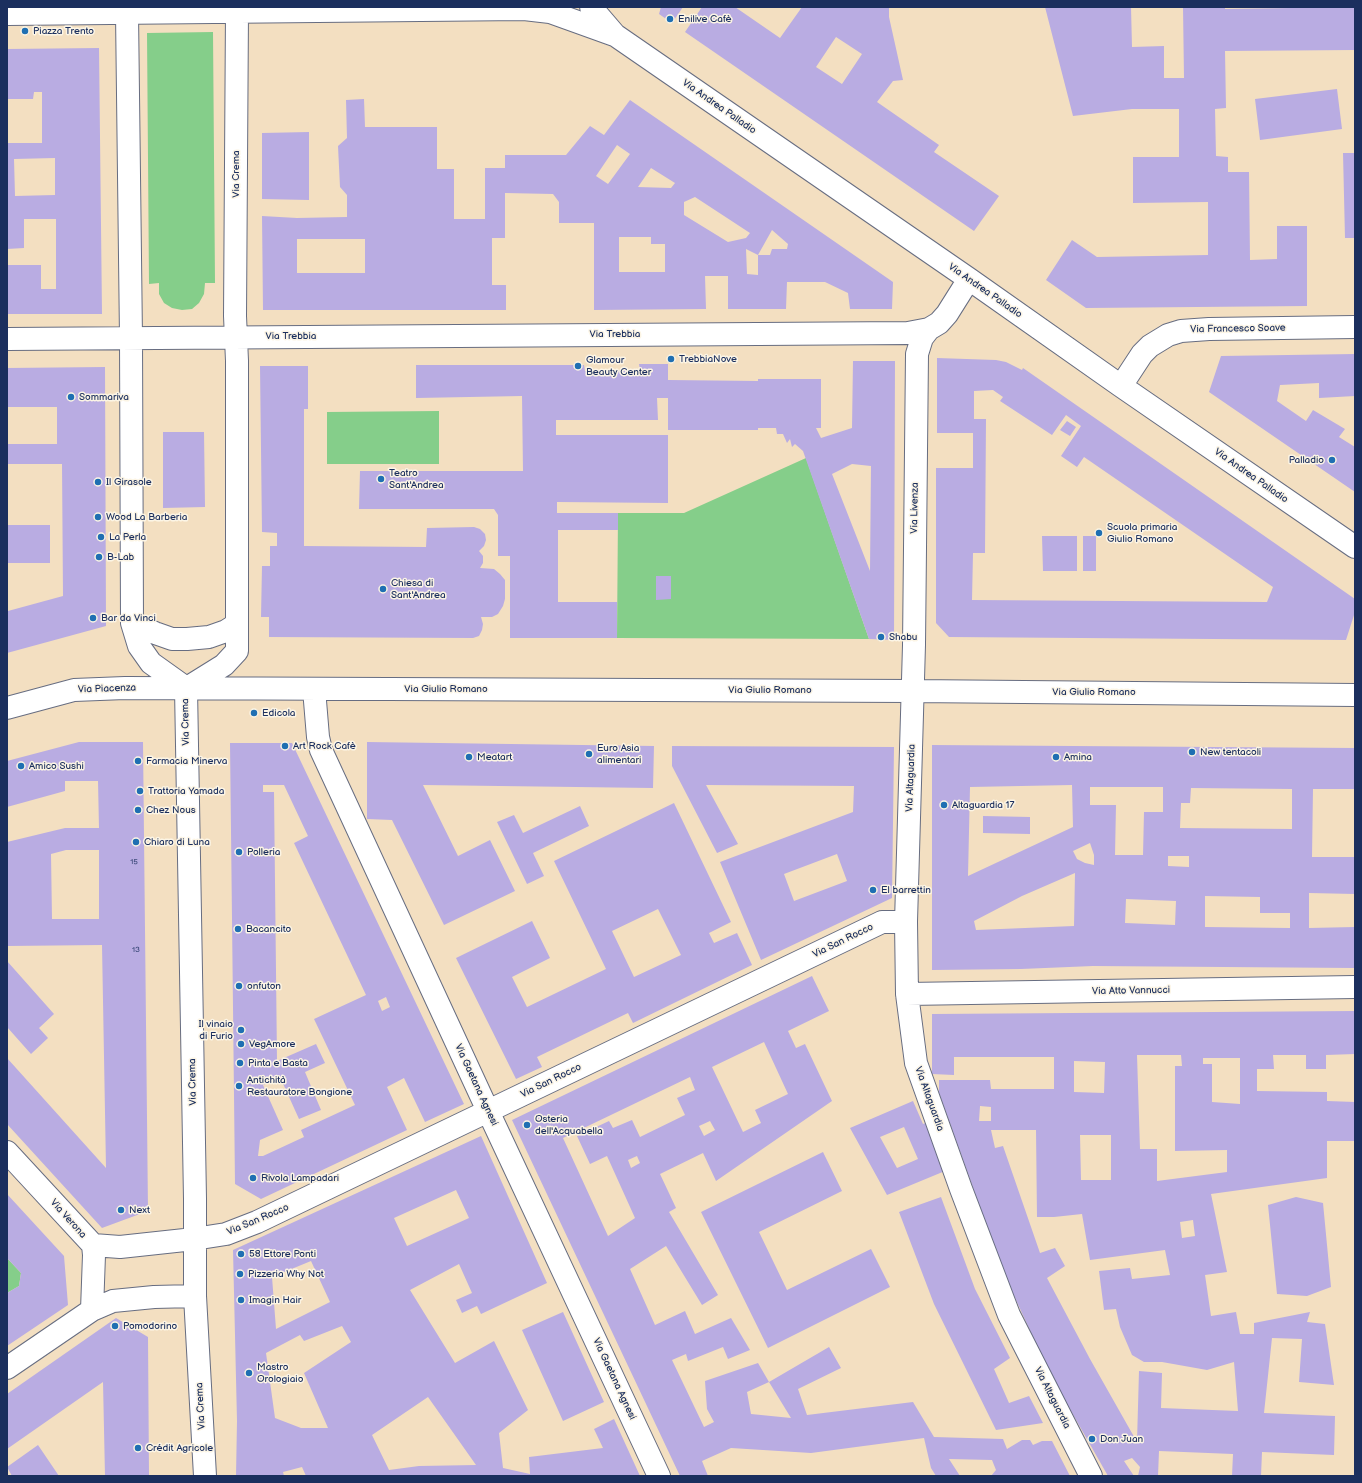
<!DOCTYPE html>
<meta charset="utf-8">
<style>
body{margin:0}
#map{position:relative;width:1362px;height:1483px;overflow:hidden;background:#f3dfc1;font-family:"Balsamiq Sans",sans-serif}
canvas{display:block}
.frame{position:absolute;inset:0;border:8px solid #1b2f5e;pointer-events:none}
</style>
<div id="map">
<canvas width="1362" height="1483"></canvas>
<div class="frame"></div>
</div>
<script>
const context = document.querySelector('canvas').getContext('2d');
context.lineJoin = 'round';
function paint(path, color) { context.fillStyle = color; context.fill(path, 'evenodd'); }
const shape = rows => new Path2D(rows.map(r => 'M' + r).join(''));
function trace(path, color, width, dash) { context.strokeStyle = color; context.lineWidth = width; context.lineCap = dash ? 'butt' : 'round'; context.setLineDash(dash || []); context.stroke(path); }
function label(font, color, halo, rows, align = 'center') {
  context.font = font + ' "Balsamiq Sans",sans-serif'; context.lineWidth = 3; context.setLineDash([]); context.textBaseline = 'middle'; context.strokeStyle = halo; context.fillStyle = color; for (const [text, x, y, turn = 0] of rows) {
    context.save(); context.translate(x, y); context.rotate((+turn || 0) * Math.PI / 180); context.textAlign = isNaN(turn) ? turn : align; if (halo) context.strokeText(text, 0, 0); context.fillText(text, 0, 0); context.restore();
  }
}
const green = shape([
 [213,32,215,283,205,283,204,294,199,303,192,309,182,310,172,308,164,303,159,294,159,283,149,284,147,33],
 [439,411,439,464,327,464,327,412],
 [806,458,869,639,617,638,618,513,684,513],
 [7,1258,21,1273,19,1286,7,1293]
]);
const building = shape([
 [661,7,683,7,672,23,659,14],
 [702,7,735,7,780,38,802,7,889,7,889,17,903,80,893,81,877,102,939,145,934,152,999,196,974,231,685,32],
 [836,37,862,54,842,84,816,67],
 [1045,7,1131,7,1132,47,1164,46,1164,78,1184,78,1183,7,1225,7,1225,9,1355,7,1355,50,1225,51,1226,108,1215,109,1216,156,1228,157,1228,172,1249,172,1250,260,1277,259,1277,226,1307,226,1307,306,1086,308,1046,280,1072,240,1097,257,1208,255,1208,202,1133,203,1133,157,1179,157,1179,109,1132,109,1073,116],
 [99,48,102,314,7,314,7,265,41,265,41,289,56,289,56,219,24,219,24,248,7,249,7,143,42,143,42,92,34,92,33,99,7,99,7,49],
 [55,158,55,195,15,196,14,159],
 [1337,89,1342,129,1260,140,1255,99],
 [364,99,365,127,437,127,437,169,454,169,454,219,485,219,485,168,505,168,505,155,566,155,590,126,604,135,630,100,893,282,892,309,850,309,848,293,825,282,787,282,786,309,728,309,728,276,705,276,706,309,594,310,594,223,559,223,559,202,553,194,505,193,505,238,492,238,492,285,506,285,506,310,263,310,262,216,297,218,347,217,347,195,340,187,338,146,347,138,346,100],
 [617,145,630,154,608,184,596,176],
 [651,168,675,183,671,188,638,187],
 [695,197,750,233,746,238,728,242,684,215,684,202],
 [772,230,788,244,787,249,772,249,770,255,758,255],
 [619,237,651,237,651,244,665,244,665,272,619,272],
 [297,239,365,239,365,273,297,273],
 [746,249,758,255,758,275,747,274],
 [309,132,309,200,262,199,262,133],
 [1343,153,1355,153,1355,238,1345,238],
 [1355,354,1355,396,1319,398,1319,383,1280,385,1277,401,1306,421,1313,410,1345,429,1339,437,1355,447,1355,492,1209,392,1221,356],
 [937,358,996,360,1006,362,1022,370,1023,368,1355,599,1355,612,1346,640,949,637,936,623,936,468,973,468,973,433,937,433],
 [993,390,1003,397,1000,401,1052,435,1066,415,1081,426,1061,456,1077,467,1084,457,1273,587,1267,602,972,600,973,553,985,553,986,419,974,419,974,391],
 [853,361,895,361,894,640,869,639,803,451,795,444,792,447,790,439,787,443,783,434,777,434,776,428,758,428,758,430,668,430,668,398,657,398,658,420,556,420,556,435,668,435,668,503,557,502,557,513,618,513,618,530,558,530,558,602,617,602,617,638,510,638,510,556,498,556,498,515,494,509,359,509,360,471,523,471,522,396,416,398,416,365,584,365,585,371,640,370,639,364,668,364,668,380,758,381,758,379,821,379,821,428,816,428,821,438,852,428],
 [852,464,871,466,870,571,832,474],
 [260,366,308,366,308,409,304,409,304,546,426,547,427,528,474,527,480,529,485,534,486,540,484,546,479,551,483,556,483,563,480,568,494,569,500,574,505,580,505,599,503,606,498,614,492,617,481,617,483,624,482,630,479,636,473,638,269,637,269,617,261,617,262,566,270,566,270,546,277,546,277,533,262,532],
 [105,367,106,626,7,653,7,608,8,611,63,596,62,464,7,464,7,444,57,444,57,407,7,407,7,368],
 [1067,421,1076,427,1070,436,1060,430],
 [163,432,204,432,205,507,163,508],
 [7,525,50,525,50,563,7,563],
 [1042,536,1077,536,1077,571,1043,571],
 [1083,536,1096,536,1096,571,1083,571],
 [656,576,671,576,671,599,656,600],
 [79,742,143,742,148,1211,102,1228,7,1124,7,1058,106,1168,102,945,7,946,7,842,65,828,99,828,98,781,65,781,65,791,7,807,7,761],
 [66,850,99,850,99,919,52,919,51,854],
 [367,742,654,746,653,788,423,785,458,856,490,840,515,891,444,925,392,820,367,819],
 [230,743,292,743,464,1104,425,1122,404,1078,387,1087,407,1130,261,1199,235,1184],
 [263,785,284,785,308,836,294,843,366,995,314,1019,355,1105,301,1130,304,1137,263,1156,258,1156,260,1140,283,1130,263,1085,280,1077,299,1119,321,1110,305,1072,325,1063,316,1044,277,1061,274,792,263,792],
 [386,997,390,1007,382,1011,378,1001],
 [932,745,1355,748,1355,789,1313,789,1312,857,1355,857,1355,894,1309,893,1309,928,1355,927,1355,968,1093,966,1021,969,932,970],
 [1072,785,1073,827,968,876,970,787],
 [1090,787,1163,787,1163,812,1144,812,1143,855,1115,855,1116,805,1090,805],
 [1191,788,1292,789,1292,829,1180,828,1181,803,1190,803],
 [1090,843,1094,855,1094,865,1085,863,1077,859,1073,851],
 [1168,856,1189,856,1189,867,1168,866],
 [1075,873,1074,926,976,930,974,921,1022,896],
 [1205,896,1260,897,1260,913,1290,913,1290,928,1205,927],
 [1126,899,1176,901,1175,925,1125,923],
 [672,746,894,747,892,898,761,960,720,862,853,812,854,786,706,785,738,844,717,853,672,766],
 [837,854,847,881,794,901,784,874],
 [674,803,731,922,709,933,714,943,737,933,752,965,633,1023,628,1013,537,1057,542,1067,516,1079,456,958,532,921,550,958,512,977,527,1007,606,969,554,861],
 [658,909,681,955,634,977,612,931],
 [580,806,589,826,533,853,544,876,527,884,497,822,514,815,523,833],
 [983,816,1030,817,1030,834,983,833],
 [7,961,54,1014,39,1028,48,1038,31,1054,7,1027],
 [812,976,829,1011,788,1031,796,1048,805,1044,832,1101,716,1181,703,1153,660,1174,676,1208,669,1212,718,1295,702,1305,666,1246,630,1269,655,1325,685,1311,695,1334,731,1318,750,1350,728,1359,723,1347,688,1361,686,1354,672,1360,704,1427,714,1422,707,1409,705,1381,758,1363,769,1382,747,1392,751,1414,791,1418,769,1382,829,1347,841,1368,798,1389,807,1415,913,1402,934,1437,1003,1439,1007,1449,1022,1440,1030,1440,1033,1445,1042,1441,1052,1441,1070,1476,991,1476,996,1470,992,1460,949,1459,960,1476,936,1476,931,1468,924,1438,811,1453,731,1448,702,1461,708,1476,680,1476,512,1120],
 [764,1042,788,1094,755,1110,761,1123,743,1132,712,1067],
 [690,1077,695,1090,677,1098,685,1115,640,1137,632,1120,613,1128,609,1121,577,1136,590,1164,607,1156,635,1218,608,1236,563,1138],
 [710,1121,715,1130,704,1136,699,1126],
 [637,1156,640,1163,631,1168,628,1160],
 [1355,1011,1355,1054,1326,1055,1326,1069,1306,1069,1306,1055,1273,1055,1274,1069,1257,1069,1257,1091,1327,1092,1327,1101,1355,1102,1355,1141,1327,1141,1327,1178,1211,1194,1227,1272,1205,1275,1211,1316,1236,1312,1240,1334,1254,1334,1254,1323,1310,1312,1307,1322,1325,1324,1334,1385,1299,1382,1302,1339,1272,1338,1264,1413,1335,1416,1334,1455,1262,1452,1261,1476,1232,1476,1233,1454,1159,1451,1158,1476,1138,1476,1140,1467,1132,1458,1124,1461,1134,1476,1108,1476,1051,1376,1004,1274,939,1093,939,1080,990,1080,991,1089,1054,1089,1054,1057,954,1057,954,1075,932,1074,932,1014],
 [1137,1055,1181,1055,1182,1066,1175,1066,1175,1151,1227,1150,1227,1172,1157,1181,1157,1149,1140,1149],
 [1203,1058,1240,1058,1240,1104,1212,1102,1212,1064,1203,1064],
 [1074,1061,1105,1062,1104,1093,1074,1092],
 [980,1106,991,1107,991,1121,979,1121],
 [991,1130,1036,1130,1037,1217,1054,1217,1082,1214,1090,1260,1165,1250,1170,1275,1132,1279,1130,1268,1099,1271,1104,1310,1116,1309,1120,1327,1132,1355,1144,1362,1162,1362,1207,1370,1234,1362,1238,1411,1161,1408,1162,1373,1139,1371,1137,1442,1090,1359,1047,1278,1065,1266,1055,1248,1040,1253,1003,1146,995,1148],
 [1080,1135,1111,1135,1111,1180,1081,1180],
 [1193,1220,1195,1236,1182,1238,1180,1222],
 [913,1101,923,1124,928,1122,945,1171,887,1195,850,1128],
 [904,1127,918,1159,897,1168,880,1137],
 [481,1136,547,1283,481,1314,477,1306,462,1313,456,1300,472,1293,459,1264,410,1290,455,1363,494,1341,528,1410,499,1433,503,1468,530,1474,529,1457,603,1448,594,1429,614,1419,640,1476,306,1476,302,1467,283,1472,284,1476,236,1476,237,1421,233,1250],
 [456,1190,469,1218,407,1246,394,1218],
 [311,1261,330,1302,276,1329,272,1277],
 [342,1326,351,1342,304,1373,328,1428,301,1428,275,1418,266,1353,300,1335,304,1341],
 [428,1397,476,1465,419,1466,389,1470,372,1435],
 [823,1152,842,1191,759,1232,787,1290,871,1249,890,1287,768,1348,701,1212],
 [7,1194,64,1256,68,1305,7,1346,7,1293,19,1286,21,1273,7,1258],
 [941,1197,975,1289,1010,1358,994,1369,1009,1403,1029,1396,1043,1423,996,1430,934,1304,899,1212],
 [1296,1197,1323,1203,1331,1287,1307,1296,1277,1294,1268,1205],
 [563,1312,604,1402,563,1421,522,1330],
 [116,1318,148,1337,149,1476,105,1476,103,1382,7,1449,7,1394],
 [38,1445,59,1476,12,1476,7,1467]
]);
const minor = shape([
 [591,7,615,35,969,279,1121,386,1355,547],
 [127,13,131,338,132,623,139,646,151,663,186,688],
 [7,14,524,9,550,12,614,35],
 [929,329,922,338,917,354,914,645,906,922,907,994,916,1063,961,1189,1009,1315,1091,1476],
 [7,339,908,333,929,329,939,323,947,314,969,279],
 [1121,386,1142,354,1150,346,1168,335,1181,331,1209,329,1355,327],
 [132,623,155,633,172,639,187,639,209,637,226,631,237,624],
 [186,688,195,1199,195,1296,205,1476],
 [187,688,224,665,237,651,237,361,235,316,237,11],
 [314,689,318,737,321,750,488,1111,659,1476],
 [7,708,74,690,125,688,913,691,1355,695],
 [907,994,1355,987],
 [7,1152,93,1245,120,1247,194,1239,226,1234,257,1222,882,922,906,922],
 [92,1310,94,1255,93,1245],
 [7,1368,92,1310,113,1301,154,1297,195,1296]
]);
const markers = [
 [670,19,4,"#1f6fb2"],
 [25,31,4,"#1f6fb2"],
 [671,359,4,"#1f6fb2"],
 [578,366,4,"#1f6fb2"],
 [71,397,4,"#1f6fb2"],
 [1332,460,4,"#1f6fb2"],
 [381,479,4,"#1f6fb2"],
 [98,482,4,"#1f6fb2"],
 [98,517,4,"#1f6fb2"],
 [1099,533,4,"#1f6fb2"],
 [101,537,4,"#1f6fb2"],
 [99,557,4,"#1f6fb2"],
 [383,589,4,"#1f6fb2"],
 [93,618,4,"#1f6fb2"],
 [881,637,4,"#1f6fb2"],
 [254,713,4,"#1f6fb2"],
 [285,746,4,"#1f6fb2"],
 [1192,752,4,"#1f6fb2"],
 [589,754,4,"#1f6fb2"],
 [469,757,4,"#1f6fb2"],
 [1056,757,4,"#1f6fb2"],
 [138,761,4,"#1f6fb2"],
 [21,766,4,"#1f6fb2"],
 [140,791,4,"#1f6fb2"],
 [944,805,4,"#1f6fb2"],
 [138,810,4,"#1f6fb2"],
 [136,842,4,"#1f6fb2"],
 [239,852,4,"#1f6fb2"],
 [873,890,4,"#1f6fb2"],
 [238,929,4,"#1f6fb2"],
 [239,986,4,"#1f6fb2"],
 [241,1030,4,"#1f6fb2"],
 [241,1044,4,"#1f6fb2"],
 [240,1063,4,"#1f6fb2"],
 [239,1086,4,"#1f6fb2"],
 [527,1125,4,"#1f6fb2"],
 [253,1178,4,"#1f6fb2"],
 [121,1210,4,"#1f6fb2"],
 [241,1254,4,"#1f6fb2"],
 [240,1274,4,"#1f6fb2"],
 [241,1300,4,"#1f6fb2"],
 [115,1326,4,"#1f6fb2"],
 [249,1373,4,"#1f6fb2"],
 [1092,1439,4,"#1f6fb2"],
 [138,1448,4,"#1f6fb2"]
];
const numberNames = [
 ["15",134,862],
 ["13",136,950]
];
const poiNames = [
 ["Enilive Cafè",678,19],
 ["Piazza Trento",33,31],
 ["TrebbiaNove",679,359],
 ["Glamour",586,360],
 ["Beauty Center",586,372],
 ["Sommariva",79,397],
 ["Palladio",1324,460,"right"],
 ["Teatro",389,473],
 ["Sant'Andrea",389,485],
 ["Il Girasole",106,482],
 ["Wood La Barberia",106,517],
 ["Scuola primaria",1107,527],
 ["Giulio Romano",1107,539],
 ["La Perla",109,537],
 ["B-Lab",107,557],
 ["Chiesa di",391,583],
 ["Sant'Andrea",391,595],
 ["Bar da Vinci",101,618],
 ["Shabu",889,637],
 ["Edicola",262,713],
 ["Art Rock Cafè",293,746],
 ["Euro Asia",597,748],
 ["alimentari",597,760],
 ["New tentacoli",1200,752],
 ["Meatart",477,757],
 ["Amina",1064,757],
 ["Farmacia Minerva",146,761],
 ["Amico Sushi",29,766],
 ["Trattoria Yamada",148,791],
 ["Altaguardia 17",952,805],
 ["Chez Nous",146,810],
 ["Chiaro di Luna",144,842],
 ["Polleria",247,852],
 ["El barrettin",881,890],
 ["Bacancito",246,929],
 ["onfuton",247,986],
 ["Il vinaio",233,1024,"right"],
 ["di Furio",233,1036,"right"],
 ["VegAmore",249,1044],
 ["Pinta e Basta",248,1063],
 ["Antichità",247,1080],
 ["Restauratore Bongione",247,1092],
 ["Osteria",535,1119],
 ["dell'Acquabella",535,1131],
 ["Rivola Lampadari",261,1178],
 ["Next",129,1210],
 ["58 Ettore Ponti",249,1254],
 ["Pizzeria Why Not",248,1274],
 ["Imagin Hair",249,1300],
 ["Pomodorino",123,1326],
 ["Mastro",257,1367],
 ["Orologiaio",257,1379],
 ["Don Juan",1100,1439],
 ["Crédit Agricole",146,1448]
];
const streetNames = [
 ["Via Andrea Palladio",719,107,35],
 ["Via Crema",236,174,-90],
 ["Via Andrea Palladio",985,291,35],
 ["Via Francesco Soave",1238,329,-1],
 ["Via Trebbia",615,334],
 ["Via Trebbia",291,336],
 ["Via Andrea Palladio",1251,476,35],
 ["Via Livenza",915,508,-89],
 ["Via Piacenza",107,689,-2],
 ["Via Giulio Romano",446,689],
 ["Via Giulio Romano",770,690],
 ["Via Giulio Romano",1094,692],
 ["Via Crema",186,722,-91],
 ["Via Altaguardia",911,778,-88],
 ["Via San Rocco",843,941,-26],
 ["Via Atto Vannucci",1131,991,-1],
 ["Via San Rocco",551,1081,-26],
 ["Via Crema",193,1082,-91],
 ["Via Gaetana Agnesi",476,1085,65],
 ["Via Altaguardia",929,1099,70],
 ["Via Verona",68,1219,48],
 ["Via San Rocco",258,1220,-23],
 ["Via Gaetana Agnesi",614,1379,65],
 ["Via Altaguardia",1052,1398,63],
 ["Via Crema",201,1406,-93]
];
paint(green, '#85ce8a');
paint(building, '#b9ace2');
trace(minor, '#676d81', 24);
trace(minor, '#fff', 22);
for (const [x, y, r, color] of markers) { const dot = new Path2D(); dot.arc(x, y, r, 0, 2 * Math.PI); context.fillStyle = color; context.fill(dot); trace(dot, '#fcf5e5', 1.5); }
label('8px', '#424e7f', null, numberNames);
label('10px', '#1b2f5e', '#fcf5e5', poiNames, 'left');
label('10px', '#1b2f5e', '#fcf5e5', streetNames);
</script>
